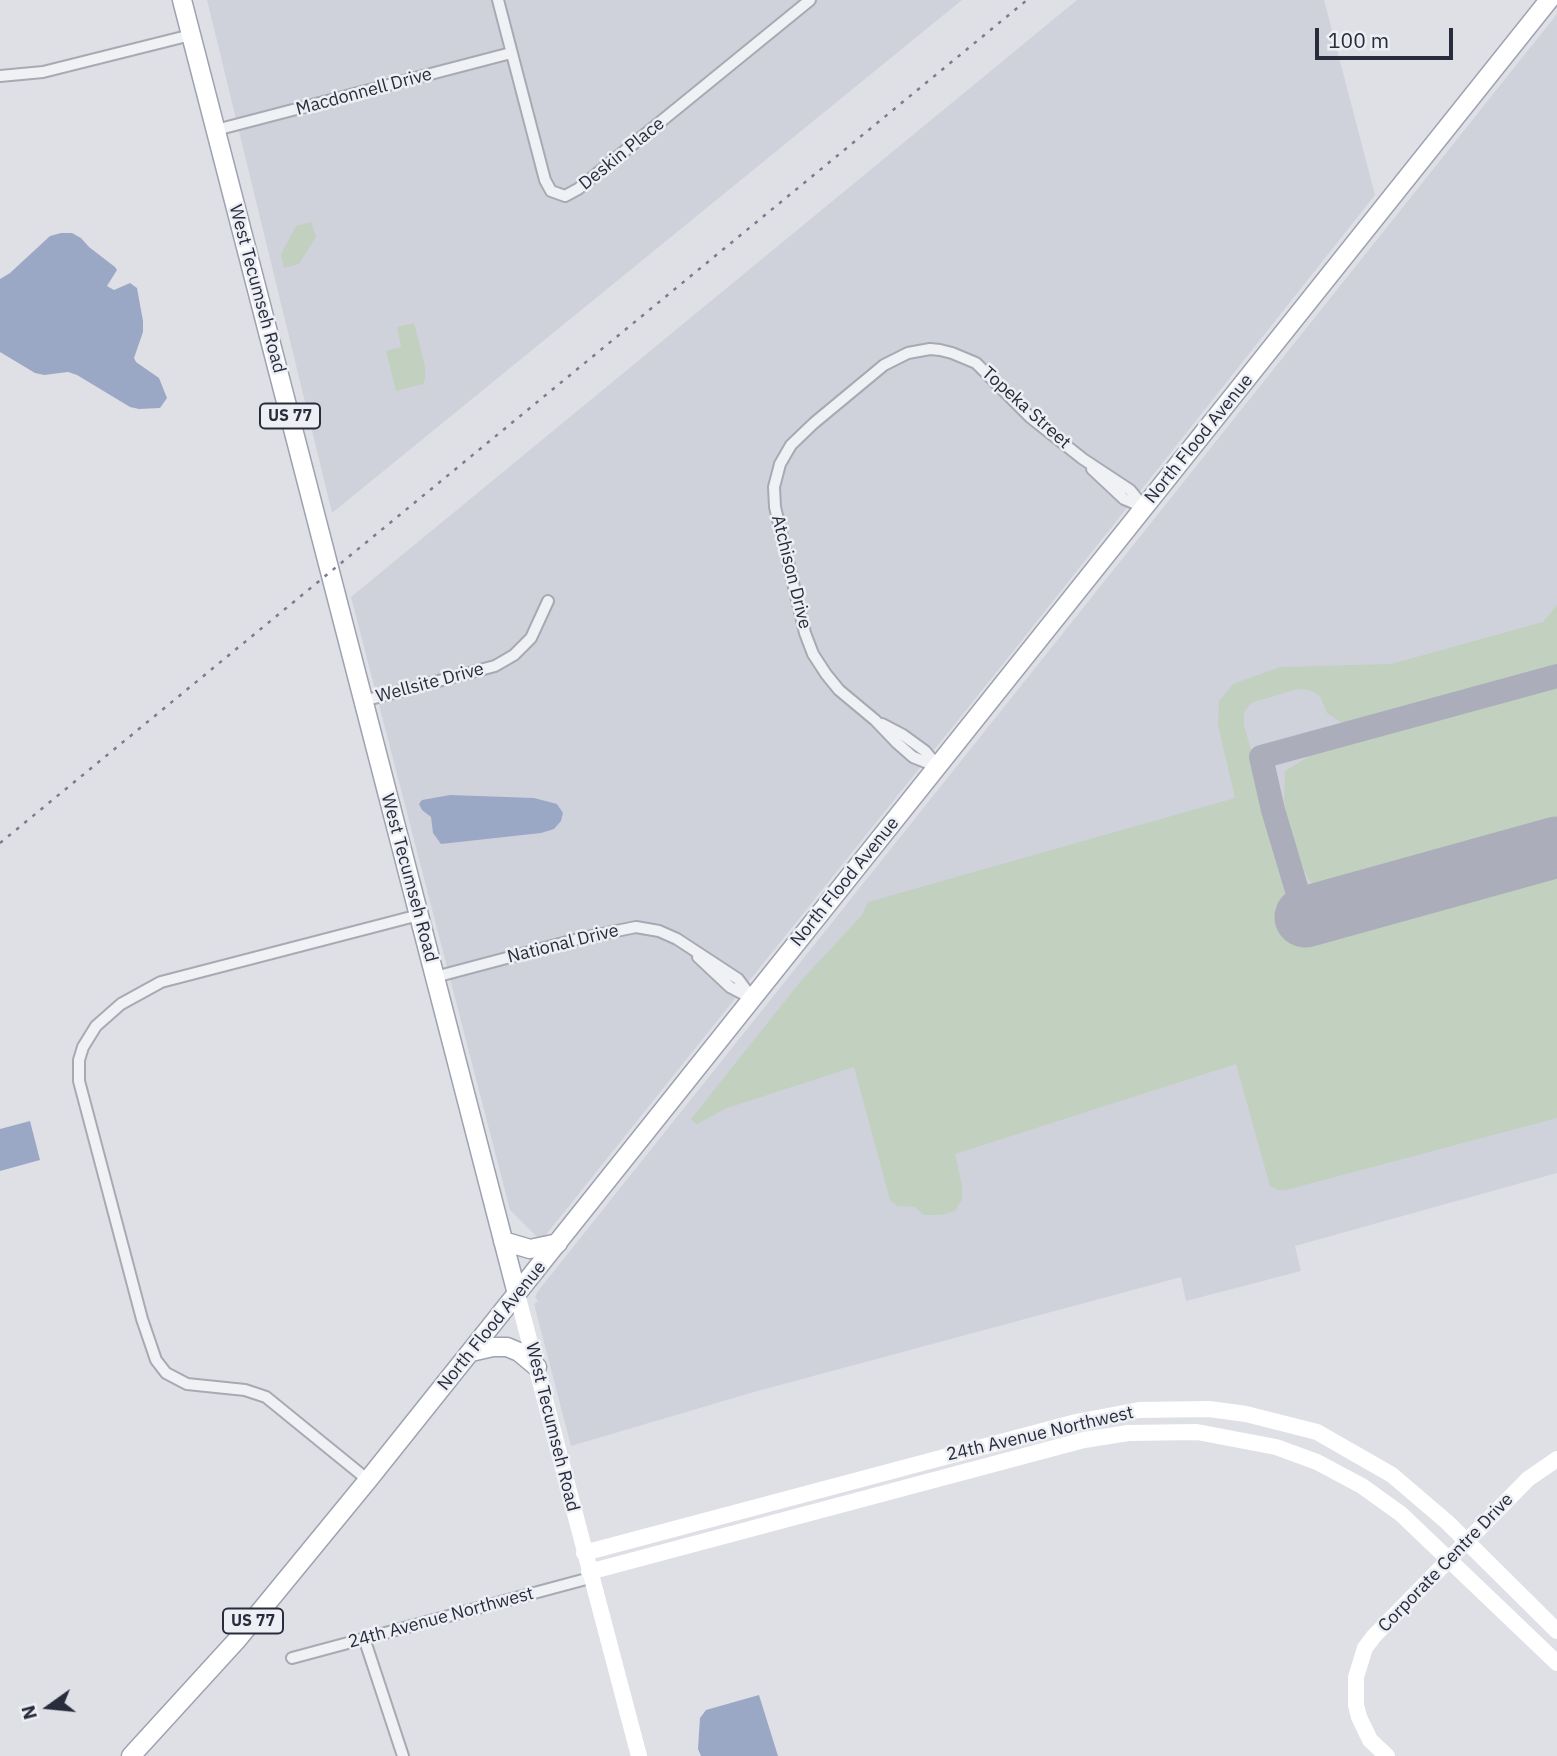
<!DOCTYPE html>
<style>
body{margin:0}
#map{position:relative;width:1557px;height:1756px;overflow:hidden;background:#dee0e6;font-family:"IBM Plex Sans",sans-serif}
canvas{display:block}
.north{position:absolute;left:14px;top:1672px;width:70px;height:70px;-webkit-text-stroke:5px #edeff4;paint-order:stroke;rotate:255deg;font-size:19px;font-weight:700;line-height:28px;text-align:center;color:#282c3c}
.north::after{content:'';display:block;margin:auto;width:24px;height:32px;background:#282c3c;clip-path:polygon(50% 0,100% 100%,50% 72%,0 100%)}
.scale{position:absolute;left:1315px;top:28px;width:138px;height:32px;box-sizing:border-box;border:4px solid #282c3c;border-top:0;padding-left:9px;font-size:21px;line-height:24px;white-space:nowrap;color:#282c3c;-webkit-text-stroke:5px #edeff4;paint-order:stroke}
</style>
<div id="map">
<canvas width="1557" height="1756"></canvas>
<div class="north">N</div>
<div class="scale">100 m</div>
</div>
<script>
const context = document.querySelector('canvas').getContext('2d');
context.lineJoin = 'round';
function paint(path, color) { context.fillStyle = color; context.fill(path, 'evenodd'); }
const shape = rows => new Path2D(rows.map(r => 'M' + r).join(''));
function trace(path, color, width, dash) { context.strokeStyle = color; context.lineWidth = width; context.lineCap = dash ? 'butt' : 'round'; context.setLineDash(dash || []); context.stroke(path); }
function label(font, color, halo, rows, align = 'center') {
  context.font = font + ' "IBM Plex Sans",sans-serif'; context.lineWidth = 5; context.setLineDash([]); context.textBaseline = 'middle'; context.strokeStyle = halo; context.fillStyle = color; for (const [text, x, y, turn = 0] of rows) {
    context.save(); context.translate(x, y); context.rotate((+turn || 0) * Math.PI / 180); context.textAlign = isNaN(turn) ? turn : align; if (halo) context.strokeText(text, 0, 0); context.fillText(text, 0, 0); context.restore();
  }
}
const built = shape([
 [207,0,962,0,332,513],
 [1077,0,1324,0,1375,195,1011,654,541,1241,510,1210,351,597],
 [1557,14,1557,1173,1295,1246,1301,1271,1186,1301,1181,1277,754,1392,571,1446,534,1304,538,1301,535,1297,538,1291]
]);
const green = shape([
 [311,222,316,237,299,264,284,268,281,254,296,226],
 [414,323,425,366,425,379,423,384,396,391,386,351,401,347,397,327],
 [1557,605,1557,667,1345,725,1327,713,1320,696,1309,690,1297,689,1251,703,1244,712,1244,725,1303,939,1557,870,1557,1118,1286,1190,1279,1190,1270,1186,1236,1064,955,1154,962,1185,962,1199,955,1211,941,1215,924,1215,915,1207,897,1206,890,1200,854,1067,727,1108,697,1124,691,1119,801,981,862,915,868,902,1235,798,1218,725,1219,701,1233,684,1280,667,1391,664,1543,622],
 [1557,683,1557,826,1320,891,1308,879,1300,860,1287,818,1284,802,1285,771,1313,754,1378,733]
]);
const water = shape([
 [61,233,72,233,81,238,89,247,115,267,117,270,107,286,114,290,130,283,137,288,143,321,143,332,134,358,136,362,159,378,167,398,160,408,139,409,130,407,77,375,68,372,44,375,35,373,0,352,0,279,10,273,50,236],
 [450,795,534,798,557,804,563,813,561,821,554,829,541,833,441,844,433,833,431,817,422,810,419,804,422,800],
 [30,1121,40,1160,0,1171,0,1129],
 [759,1695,778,1756,701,1756,698,1749,700,1718,706,1710]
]);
const taxiway = shape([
 [1305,917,1273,810,1261,757,1557,676]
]);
const runway = shape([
 [1305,917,1557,847]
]);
const street = shape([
 [498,0,545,180,551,191,565,196,578,189,810,0],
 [0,76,43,72,191,35],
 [216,130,511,53],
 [1092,469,1124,499,1143,507],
 [363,701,495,666,514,655,531,638,548,601],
 [882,724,903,735,925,751,936,764],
 [938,767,913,757,897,743,875,720,839,690,826,674,813,654,805,633,775,507,774,487,780,464,791,445,814,423,884,365,908,353,930,349,940,350,952,353,976,363,1030,417,1083,459,1130,490,1144,507],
 [698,957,730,987,751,998],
 [435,977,582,938,636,927,659,931,677,939,738,979,752,998],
 [368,1480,266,1397,245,1390,187,1384,166,1373,156,1360,142,1319,79,1081,79,1060,83,1047,96,1026,121,1004,161,982,419,915],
 [364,1638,403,1756],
 [292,1658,590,1578]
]);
const secondary = shape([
 [517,1294,639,1756],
 [584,1553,1076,1422,1139,1410,1209,1409,1246,1414,1317,1432,1392,1475,1447,1522,1557,1631],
 [589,1572,1084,1440,1128,1433,1197,1432,1276,1447,1317,1462,1362,1486,1401,1514,1557,1663],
 [1387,1756,1370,1740,1359,1717,1356,1705,1356,1677,1365,1648,1374,1636,1528,1479,1557,1459]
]);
const primary = shape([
 [182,0,517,1294],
 [503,1241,530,1249,558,1243],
 [471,1352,493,1347,507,1347,519,1352,537,1367],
 [131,1756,236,1641,368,1480,1549,0]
]);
const rail = shape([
 [0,843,1027,0]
]);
const shields = [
 [290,416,60],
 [253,1621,60]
];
const shieldNames = [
 ["US 77",290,416],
 ["US 77",253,1621]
];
const streetNames = [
 ["Macdonnell Drive",364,92,-15],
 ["Deskin Place",622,154,-39],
 ["West Tecumseh Road",257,289,75],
 ["Topeka Street",1026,408,42],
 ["North Flood Avenue",1199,439,-51],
 ["Atchison Drive",791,572,76],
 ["Wellsite Drive",430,683,-15],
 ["West Tecumseh Road",409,878,75],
 ["North Flood Avenue",845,882,-51],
 ["National Drive",563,944,-14],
 ["North Flood Avenue",492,1326,-51],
 ["West Tecumseh Road",552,1427,76],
 ["24th Avenue Northwest",1040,1434,-13],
 ["Corporate Centre Drive",1446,1563,-46],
 ["24th Avenue Northwest",441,1618,-15]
];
paint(built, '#d0d2db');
paint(green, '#c1d0bf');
paint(water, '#9ba8c5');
trace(taxiway, '#abaeba', 24);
trace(runway, '#abaeba', 61);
trace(street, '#a7aab3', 14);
trace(primary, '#9ea2b1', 21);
trace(street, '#f0f1f5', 10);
trace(secondary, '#fff', 16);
trace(primary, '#fff', 18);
trace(rail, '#787d8f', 2.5, [3.5, 7]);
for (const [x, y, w] of shields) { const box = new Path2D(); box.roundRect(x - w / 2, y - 12.5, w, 25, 5); context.fillStyle = '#edeff4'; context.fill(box); trace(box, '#282c3c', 2); }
label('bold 16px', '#282c3c', null, shieldNames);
label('18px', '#282c3c', '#edeff4', streetNames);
</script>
